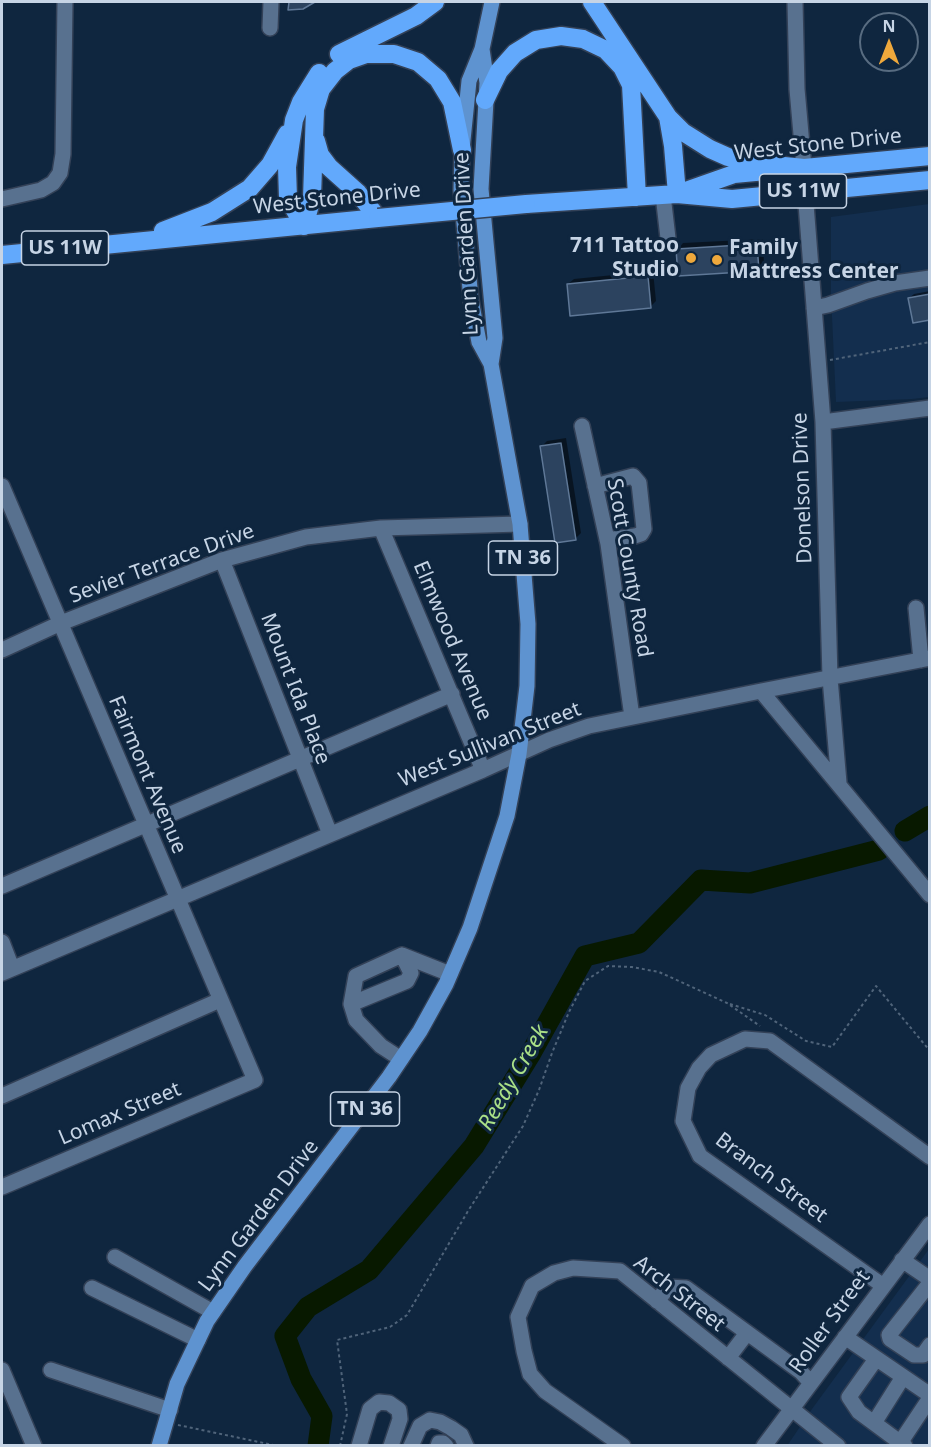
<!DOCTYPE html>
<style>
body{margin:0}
#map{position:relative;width:931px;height:1447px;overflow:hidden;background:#0f263f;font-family:"Noto Sans",sans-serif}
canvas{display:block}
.frame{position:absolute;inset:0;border:3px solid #c6d4e5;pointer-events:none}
.north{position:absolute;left:859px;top:12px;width:60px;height:60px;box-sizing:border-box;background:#0f263f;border:2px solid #586c81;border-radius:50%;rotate:0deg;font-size:16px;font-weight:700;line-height:24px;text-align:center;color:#c6d4e5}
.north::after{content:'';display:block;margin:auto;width:21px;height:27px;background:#eea83c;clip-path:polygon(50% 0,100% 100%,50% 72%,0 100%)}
</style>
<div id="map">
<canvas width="931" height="1447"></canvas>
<div class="frame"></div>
<div class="north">N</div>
</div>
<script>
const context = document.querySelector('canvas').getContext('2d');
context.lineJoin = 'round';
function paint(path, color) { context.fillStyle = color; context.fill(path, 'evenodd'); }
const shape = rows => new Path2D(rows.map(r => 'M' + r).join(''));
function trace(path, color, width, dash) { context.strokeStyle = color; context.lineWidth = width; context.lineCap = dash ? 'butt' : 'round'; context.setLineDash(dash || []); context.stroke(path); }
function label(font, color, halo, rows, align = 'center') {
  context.font = font + ' "Noto Sans",sans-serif'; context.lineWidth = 6; context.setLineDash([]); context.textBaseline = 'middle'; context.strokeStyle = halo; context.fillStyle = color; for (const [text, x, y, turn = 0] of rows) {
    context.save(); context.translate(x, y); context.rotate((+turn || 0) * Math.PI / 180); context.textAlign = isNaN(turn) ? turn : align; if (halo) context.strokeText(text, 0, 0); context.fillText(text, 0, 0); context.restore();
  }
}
const built = shape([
 [929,204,929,397,912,399,836,402,831,295,831,217],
 [929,1249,929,1445,787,1446,812,1409]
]);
const shadow = shape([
 [763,239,764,264,758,270,678,249,683,243],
 [653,271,656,301,650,307,568,284,574,279],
 [930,291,930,318,909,298,914,294],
 [566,438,581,533,575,539,541,447,547,441]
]);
const river = shape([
 [905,831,930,816],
 [318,1446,322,1416,301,1379,285,1336,308,1307,369,1270,474,1146,531,1053,585,956,639,943,701,880,750,883,879,850]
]);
const building = shape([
 [289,2,315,2,303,9,288,10,289,2],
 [757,244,759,271,678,276,676,249,757,244],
 [648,276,651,308,570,316,567,284,648,276],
 [930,294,930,320,913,323,908,298,930,294],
 [561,443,576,540,555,543,540,446,561,443]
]);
const path = shape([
 [830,360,930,342],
 [730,1004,765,1015,806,1041,832,1047,876,986,930,1051],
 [178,1425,278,1446],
 [340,1446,347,1414,337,1340,390,1327,407,1315,468,1211,523,1126,539,1090,552,1053,569,1012,585,981,608,966,632,967,659,972,727,1003,760,1026]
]);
const minor = shape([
 [795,2,797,89,804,168],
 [270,28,271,2],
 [805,191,823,422,830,678,839,783],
 [663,195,668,238],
 [2,199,41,190,53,183,60,173,63,154,65,2],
 [814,308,828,305,867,291,895,283,930,278],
 [823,422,930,408],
 [582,426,608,544,632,717],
 [2,486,255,1080,2,1187],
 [595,486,633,476,639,483,644,529,641,534,635,536,607,540],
 [381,528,483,770],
 [222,560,330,834],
 [916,608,921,660],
 [2,650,61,623,222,560,306,537,381,528,520,524],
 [761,691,930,658],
 [2,886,452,694],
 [2,942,12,968],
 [2,973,483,770,549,740,589,726,761,691,930,895],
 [351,1004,407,981,411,973,402,955],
 [401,1059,381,1046,356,1020,351,1004,356,976,402,955,450,974],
 [2,1096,220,1000],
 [115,1257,213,1312],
 [902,1260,930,1279],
 [930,1283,889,1335,890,1339,914,1355,923,1355,930,1345],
 [882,1285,700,1156,683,1121,688,1088,699,1068,711,1055,745,1039,770,1041,930,1157],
 [92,1288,198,1340],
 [657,1301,668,1287,686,1288,801,1372,811,1383],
 [845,1337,930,1395],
 [728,1358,747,1333],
 [876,1359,849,1397,859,1412,905,1446],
 [2,1370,34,1446],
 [51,1370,170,1410],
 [874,1423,903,1377],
 [359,1446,370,1409,379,1402,389,1403,399,1410,400,1419,391,1446],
 [411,1446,420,1426,430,1420,440,1422,451,1428,461,1435,466,1446],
 [438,1446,439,1443,443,1443,446,1446],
 [623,1446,545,1391,530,1374,524,1351,518,1317,532,1286,554,1273,573,1268,620,1271,838,1446],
 [764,1446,930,1224],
 [898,1446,930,1398]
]);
const major = shape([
 [491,364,479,342,471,300,461,190,462,150,469,81,482,49,492,2],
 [159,1446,177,1384,207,1321,245,1266,389,1077,420,1031,446,984,470,928,507,816,519,754,527,686,528,624,520,524,491,364,495,338,481,189,487,83,482,49]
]);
const highway = shape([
 [592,2,668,117,683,132,710,149,728,157,754,163,804,168],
 [339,54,416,16,435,2],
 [485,100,499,71,515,53,536,40,561,36,583,39,606,50,622,67,631,85,637,197],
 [668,117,673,146,677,194],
 [316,141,320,155,329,167,358,193,378,218],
 [794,169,930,156],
 [683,192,734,174,766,171],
 [526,204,677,194,732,199,930,180],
 [304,226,312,198,315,109,321,89,335,71,349,60,366,54,394,54,418,62,438,79,452,102,462,150],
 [304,226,288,198,287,167,294,120,301,102,319,73],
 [163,231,212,212,250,188,270,165,287,134],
 [2,255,378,218]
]);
const highwayBridge = shape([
 [378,218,526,204]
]);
const markers = [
 [691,258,6,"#eea83c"],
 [717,260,6,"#eea83c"]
];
const shields = [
 [803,191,87],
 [65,248,87],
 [523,558,69],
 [365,1109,69]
];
const shieldNames = [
 ["US 11W",803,191],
 ["US 11W",65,248],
 ["TN 36",523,558],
 ["TN 36",365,1109]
];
const streetNames = [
 ["West Stone Drive",818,145,-6],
 ["West Stone Drive",337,199,-6],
 ["Lynn Garden Drive",467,244,-93],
 ["Donelson Drive",803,488,-92],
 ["Sevier Terrace Drive",162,564,-20],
 ["Scott County Road",629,568,80],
 ["Elmwood Avenue",452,641,67],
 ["Mount Ida Place",295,689,69],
 ["West Sullivan Street",490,745,-22],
 ["Fairmont Avenue",147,775,67],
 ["Lomax Street",120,1114,-23],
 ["Branch Street",771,1178,37],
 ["Lynn Garden Drive",259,1216,-53],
 ["Arch Street",679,1294,38],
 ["Roller Street",830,1322,-54]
];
const poiNames = [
 ["711 Tattoo",679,246],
 ["Studio",679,270],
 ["Family",729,248,"left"],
 ["Mattress Center",729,272,"left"]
];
const waterNames = [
 ["Reedy Creek",514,1078,-60]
];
paint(built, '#132e4e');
paint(shadow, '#0007');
trace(river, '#081900', 21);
paint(building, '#2c435f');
trace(building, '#5f7897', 1.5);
trace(minor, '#334157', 18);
trace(major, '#334157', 18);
trace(highway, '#334157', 21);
trace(path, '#50647a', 2, [3, 3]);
trace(minor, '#58718f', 15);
trace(major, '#5e93d0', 15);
trace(highway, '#62a9fc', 18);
trace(highwayBridge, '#334157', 21, []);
trace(highwayBridge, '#62a9fc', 18);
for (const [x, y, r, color] of markers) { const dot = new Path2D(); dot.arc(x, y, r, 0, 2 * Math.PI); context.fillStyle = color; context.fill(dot); trace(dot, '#0f263f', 2); }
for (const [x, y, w] of shields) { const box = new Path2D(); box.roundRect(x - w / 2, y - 17, w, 34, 4.5); context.fillStyle = '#0f263f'; context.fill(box); trace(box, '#c6d4e5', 1.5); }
label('bold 20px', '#c6d4e5', null, shieldNames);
label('21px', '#c6d4e5', '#0f263f', streetNames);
label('bold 21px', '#c6d4e5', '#0f263f', poiNames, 'right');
label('italic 22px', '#aae087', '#0f263f', waterNames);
</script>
